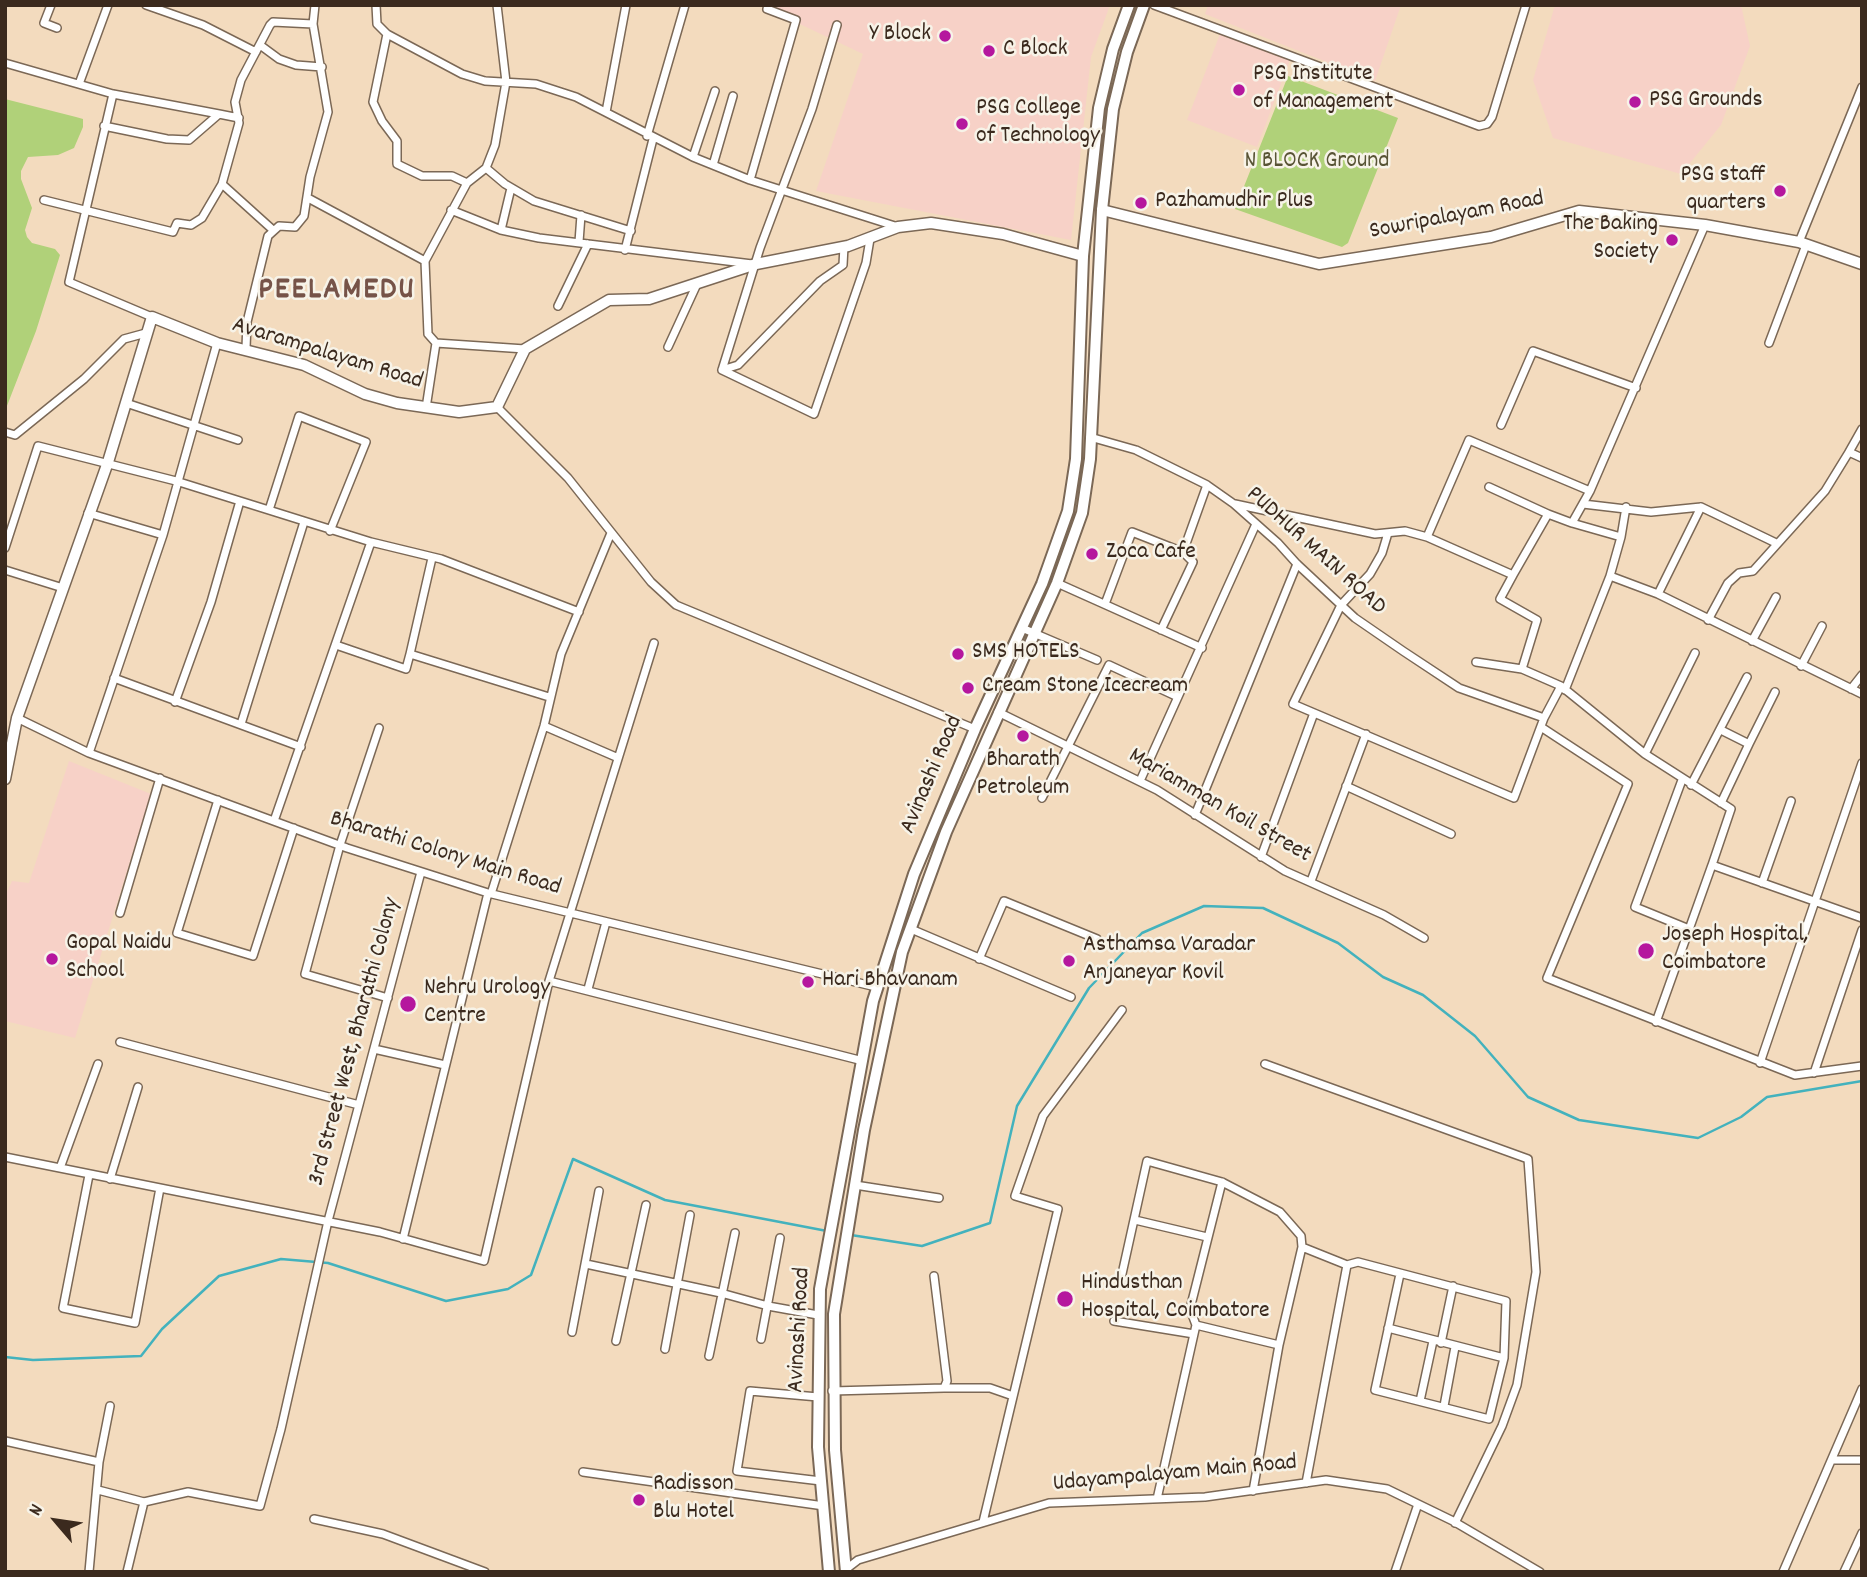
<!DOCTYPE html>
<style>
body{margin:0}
#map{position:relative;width:1867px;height:1577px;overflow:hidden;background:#f3dbbe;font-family:Dekko,sans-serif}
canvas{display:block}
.frame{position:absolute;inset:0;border:7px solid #3b2a1e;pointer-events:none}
.north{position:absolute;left:21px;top:1486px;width:70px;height:70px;-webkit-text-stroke:5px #f7f3e8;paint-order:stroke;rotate:299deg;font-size:19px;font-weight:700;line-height:28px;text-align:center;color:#3b2a1e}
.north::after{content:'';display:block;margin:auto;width:24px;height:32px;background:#3b2a1e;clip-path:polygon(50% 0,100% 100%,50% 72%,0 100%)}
</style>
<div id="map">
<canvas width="1867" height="1577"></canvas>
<div class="frame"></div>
<div class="north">N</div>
</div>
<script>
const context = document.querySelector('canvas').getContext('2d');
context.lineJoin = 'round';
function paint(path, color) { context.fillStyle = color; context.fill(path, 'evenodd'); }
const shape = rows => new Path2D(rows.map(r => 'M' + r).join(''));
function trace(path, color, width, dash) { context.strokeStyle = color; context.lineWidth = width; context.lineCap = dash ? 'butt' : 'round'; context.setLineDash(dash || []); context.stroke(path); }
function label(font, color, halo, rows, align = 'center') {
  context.font = font + ' Dekko,sans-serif'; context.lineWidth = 5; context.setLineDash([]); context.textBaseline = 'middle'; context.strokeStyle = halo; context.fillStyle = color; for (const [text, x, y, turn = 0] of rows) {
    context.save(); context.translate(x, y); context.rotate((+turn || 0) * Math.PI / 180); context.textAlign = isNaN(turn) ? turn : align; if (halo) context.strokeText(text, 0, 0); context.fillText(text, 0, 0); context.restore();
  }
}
const built = shape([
 [767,5,1110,5,1091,57,1071,240,816,191,863,54,766,8],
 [1208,5,1401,5,1375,81,1205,14],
 [1555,5,1741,5,1750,46,1721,125,1681,174,1553,138,1533,80],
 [1220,34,1290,60,1257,147,1187,120],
 [69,761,151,794,75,1038,5,1021,5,896,12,881,29,883]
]);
const green = shape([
 [1288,76,1398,118,1348,243,1342,247,1235,209],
 [5,99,76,117,83,119,83,127,74,148,58,155,28,157,21,171,21,179,32,208,25,230,27,237,32,243,55,249,60,255,36,331,5,411]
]);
const stream = shape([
 [851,1235,922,1246,990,1223,1017,1106,1089,988,1142,933,1204,906,1263,908,1338,943,1383,977,1423,995,1475,1036,1528,1097,1579,1120,1698,1138,1741,1117,1767,1097,1862,1081],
 [5,1357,33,1360,141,1356,162,1329,219,1276,281,1259,328,1263,446,1301,508,1289,531,1275,573,1159,665,1200,827,1231]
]);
const street = shape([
 [51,5,44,23,57,28],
 [146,5,203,25,256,52],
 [376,5,377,24,387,34,462,74,485,81,536,84,576,97,693,157,750,180,898,227],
 [1154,5,1479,126,1487,124,1492,117,1526,5],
 [837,25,812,109,760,248,722,370,814,414,866,263,870,239],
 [387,34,373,102,382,121,397,141,397,164,422,176,452,176,467,183],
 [260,45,279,59,296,65,322,67],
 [5,63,113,94,219,114],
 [79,84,108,5],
 [113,94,69,282,152,317],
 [606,112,626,5],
 [104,126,167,139,189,140,219,114,239,118],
 [647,136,685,5],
 [693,157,715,91],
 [713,165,733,96],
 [486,168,505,184,534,201,631,231],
 [750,180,796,20,767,9,768,5],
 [222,184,273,230],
 [308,198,425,261],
 [44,200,173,232,177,223,191,225,202,218,222,184,239,123,235,102,241,80,270,25,273,22,313,24],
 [451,210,501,230,539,238,752,264],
 [501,230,511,188],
 [579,242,581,215],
 [1799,242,1862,87],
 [625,250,653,139],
 [558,306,588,244],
 [436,343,525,349],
 [1769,343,1806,245],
 [668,347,697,284],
 [246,348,247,322,268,236,279,226,295,227,304,216,310,177,328,112,313,24,315,5],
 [722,370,738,365,820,281,843,265,844,246],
 [126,403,238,440],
 [497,407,568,478,651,582,676,605,975,729],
 [426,408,436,343,428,334,425,261,467,183,486,168,495,145,506,82,497,5],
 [1501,425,1533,351,1636,388],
 [1862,429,1849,452,1862,458],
 [5,432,15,435,84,379,124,339,146,333],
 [1090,437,1136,450,1207,485,1234,504,1278,543,1297,564,1341,605,1355,618,1403,651,1459,688,1544,718,1514,798,1293,704,1341,605,1370,574,1382,553,1388,533],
 [1489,487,1548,514],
 [1235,504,1375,534,1405,531,1427,537,1513,575,1548,514,1572,523,1590,491,1705,225],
 [1583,504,1651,512,1701,507,1658,594],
 [1701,507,1776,543],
 [269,510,299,416,366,442,330,531],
 [88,513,163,535],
 [1572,523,1621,537,1610,576],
 [1427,537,1469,440,1590,491],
 [1621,537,1626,507],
 [371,542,441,559,579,612],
 [5,548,38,446,176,481,371,542,274,821],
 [432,558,410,654,549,697],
 [5,570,63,588],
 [1513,575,1500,599,1537,620,1522,669],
 [1057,583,1202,648],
 [1105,604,1132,532,1183,552],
 [1708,620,1728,583,1739,573,1753,571,1825,491,1849,452],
 [1022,628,1097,660],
 [1161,630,1193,562,1183,552,1207,485],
 [1752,641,1776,597],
 [336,645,406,669,410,654],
 [1476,662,1522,669,1561,686],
 [1801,666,1822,626],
 [114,678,301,747],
 [1851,689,1862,675],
 [1565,690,1610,576,1658,594,1862,694],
 [175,702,211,602,240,501],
 [998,712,1157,790,1285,871,1384,915,1424,938],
 [17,718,89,753,347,848,488,893,876,987],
 [1544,718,1561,686,1645,754,1731,809,1712,865,1862,918],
 [241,724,304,522],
 [544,726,616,757],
 [1541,727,1628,784,1547,978,1795,1075,1862,1066],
 [379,728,340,845,305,974,388,998],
 [1721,730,1749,744,1775,692],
 [89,753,163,535,217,343],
 [1645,754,1695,653],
 [1682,780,1635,907,1689,929],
 [1140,781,1256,524],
 [1691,785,1747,677],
 [1346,786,1451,834],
 [1042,798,1109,665,1178,697],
 [218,800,177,933,253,956,294,828],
 [1721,803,1749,744],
 [1195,815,1297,564],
 [1261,857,1314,713],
 [1311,881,1366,734],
 [1762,883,1791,801],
 [491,894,544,726,561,654,611,533],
 [120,913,160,778],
 [911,929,1071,997],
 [979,959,1004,901,1097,939],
 [549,981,863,1061],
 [588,989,606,922],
 [1656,1022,1712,865],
 [120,1042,359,1105],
 [374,1049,445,1065],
 [1760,1063,1862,763],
 [1265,1064,1528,1159,1536,1272,1517,1385,1502,1426,1455,1523],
 [1814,1073,1862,930],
 [5,1157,380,1232,484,1261,549,981,654,643],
 [60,1168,98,1064],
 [89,1175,63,1308,135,1323,160,1188],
 [110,1179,138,1087],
 [855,1185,939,1198],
 [1135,1220,1207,1237],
 [403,1239,488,893],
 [1302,1247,1347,1265,1358,1262,1506,1301,1504,1358,1489,1419,1375,1390,1400,1274],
 [586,1264,721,1293,768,1306,818,1315],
 [1120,1283,1147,1161,1222,1182,1280,1212,1301,1236,1302,1247,1279,1345],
 [1114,1321,1194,1334],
 [1196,1325,1279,1345,1253,1491],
 [1388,1328,1504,1358],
 [572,1332,599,1191],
 [761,1339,780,1238],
 [616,1341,646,1205],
 [1441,1343,1453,1286],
 [665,1349,690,1215],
 [709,1356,735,1233],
 [944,1388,990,1388,1013,1396],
 [832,1391,944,1388,947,1381,934,1276],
 [818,1397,750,1391,737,1471,821,1481],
 [1420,1401,1433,1341],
 [1444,1406,1455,1347],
 [5,1441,99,1462,89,1572],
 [1832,1460,1862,1460],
 [99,1462,110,1406],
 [583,1472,824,1506],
 [1306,1483,1347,1265],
 [98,1490,144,1502,127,1572],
 [1157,1499,1196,1325,1190,1309,1222,1182],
 [144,1502,188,1492,260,1506,281,1429,328,1221,421,872],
 [314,1519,383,1534,485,1572],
 [983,1522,1058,1209,1015,1196,1043,1116,1122,1010],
 [845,1570,858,1560,1049,1503,1205,1497,1326,1480,1387,1489,1453,1521,1540,1572],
 [1395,1572,1418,1504],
 [1783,1572,1862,1389],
 [1844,1572,1862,1533]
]);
const secondary = shape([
 [1102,210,1319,264,1491,237,1579,211,1705,225,1799,242,1862,264],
 [5,779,17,718,108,462,152,317,217,343,304,365,365,394,397,403,459,412,497,407,525,349,609,300,649,299,756,264,848,246,898,227,931,223,1003,234,1083,256]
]);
const primary = shape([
 [829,1572,818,1447,820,1289,873,1001,914,874,975,729,1042,584,1068,511,1076,459,1083,256,1099,108,1113,49,1129,5],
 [846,1572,835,1450,834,1314,864,1130,902,952,946,832,1057,583,1082,513,1090,459,1102,210,1113,109,1127,52,1144,5]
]);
const markers = [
 [945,36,7,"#b5179e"],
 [989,51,7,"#b5179e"],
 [1239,90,7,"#b5179e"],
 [1635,102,7,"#b5179e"],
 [962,124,7,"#b5179e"],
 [1780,191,7,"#b5179e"],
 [1141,203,7,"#b5179e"],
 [1672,240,7,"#b5179e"],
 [1092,554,7,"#b5179e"],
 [958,654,7,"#b5179e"],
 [968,688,7,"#b5179e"],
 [1023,736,7,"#b5179e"],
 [1646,951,9,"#b5179e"],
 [52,959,7,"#b5179e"],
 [1069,961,7,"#b5179e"],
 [808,982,7,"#b5179e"],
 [408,1004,9,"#b5179e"],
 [1065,1299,9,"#b5179e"],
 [639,1500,7,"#b5179e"]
];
const poiNames = [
 ["Y Block",931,36,"right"],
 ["C Block",1003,51],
 ["PSG Institute",1253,76],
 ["of Management",1253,104],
 ["PSG Grounds",1649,102],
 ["PSG College",976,110],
 ["of Technology",976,138],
 ["PSG staff",1766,177,"right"],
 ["quarters",1766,205,"right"],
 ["Pazhamudhir Plus",1155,203],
 ["The Baking",1658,226,"right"],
 ["Society",1658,254,"right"],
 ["Zoca Cafe",1106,554],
 ["SMS HOTELS",972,654],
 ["Cream Stone Icecream",982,688],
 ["Bharath",1023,762,"center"],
 ["Petroleum",1023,790,"center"],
 ["Joseph Hospital,",1662,937],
 ["Coimbatore",1662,965],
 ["Gopal Naidu",66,945],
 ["School",66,973],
 ["Asthamsa Varadar",1083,947],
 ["Anjaneyar Kovil",1083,975],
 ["Hari Bhavanam",822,982],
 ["Nehru Urology",424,990],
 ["Centre",424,1018],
 ["Hindusthan",1081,1285],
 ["Hospital, Coimbatore",1081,1313],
 ["Radisson",653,1486],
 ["Blu Hotel",653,1514]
];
const parkNames = [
 ["N BLOCK Ground",1317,163]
];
const streetNames = [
 ["Sowripalayam Road",1457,217,-11],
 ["Avarampalayam Road",327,355,17],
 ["PUDHUR MAIN ROAD",1315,552,42],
 ["Avinashi Road",933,775,-67],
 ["Mariamman Koil Street",1219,807,30],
 ["Bharathi Colony Main Road",445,855,17],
 ["3rd Street West, Bharathi Colony",356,1042,-75],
 ["Avinashi Road",801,1330,-87],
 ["Udayampalayam Main Road",1175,1475,-5]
];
const districtNames = [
 ["PEELAMEDU",337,293]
];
paint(built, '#f7d1c7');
paint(green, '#b0d179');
trace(stream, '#43b2bd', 2.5);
trace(street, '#7b6856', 10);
trace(secondary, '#7b6856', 13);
trace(primary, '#7b6856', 14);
trace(street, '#fff', 7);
trace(secondary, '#fff', 10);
trace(primary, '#fff', 10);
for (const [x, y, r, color] of markers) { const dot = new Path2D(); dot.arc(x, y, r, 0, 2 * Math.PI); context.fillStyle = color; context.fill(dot); trace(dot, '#f7f3e8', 2.5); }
label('24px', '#3b2a1e', '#f7f3e8', poiNames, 'left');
label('24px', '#585435', '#f7f3e8', parkNames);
label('24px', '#3b2a1e', '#f7f3e8', streetNames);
context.letterSpacing = '2px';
label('bold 32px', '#765348', '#f7f3e8', districtNames);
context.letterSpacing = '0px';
</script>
